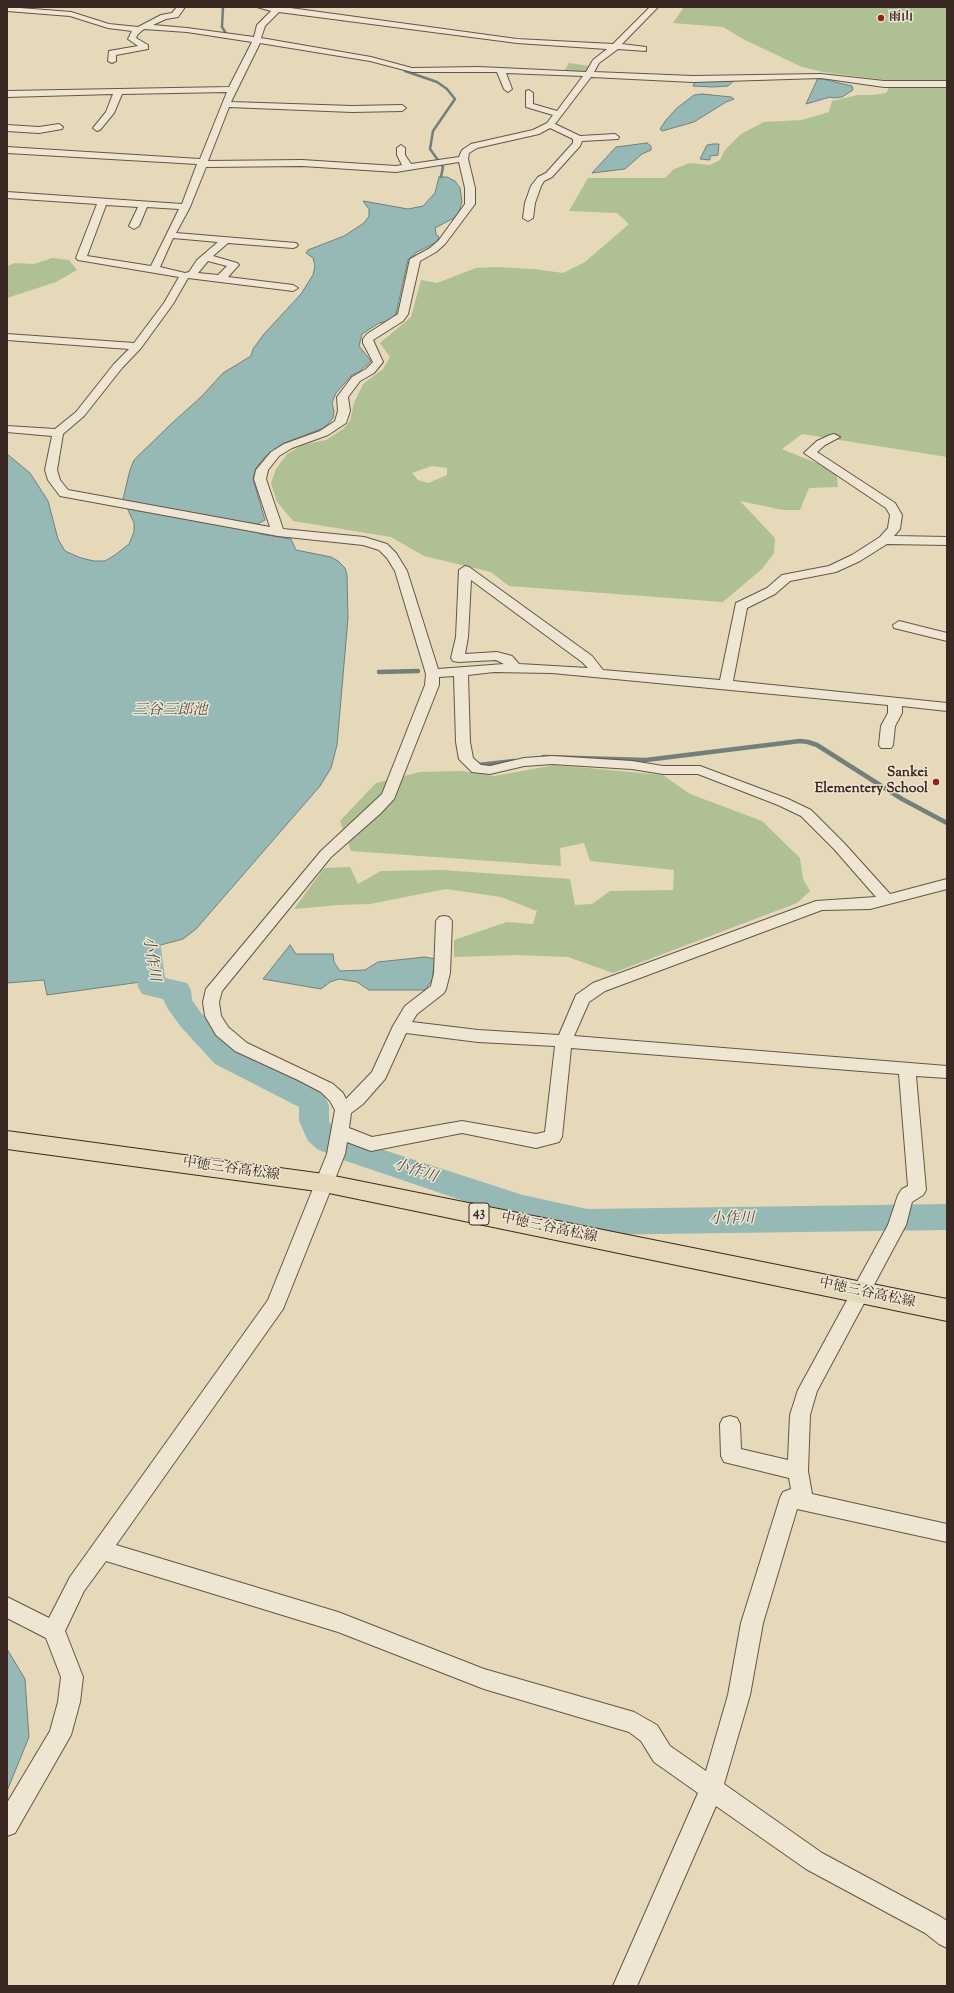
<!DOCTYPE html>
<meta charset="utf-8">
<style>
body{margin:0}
#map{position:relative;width:954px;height:1993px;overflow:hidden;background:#e5d9ba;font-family:"Sorts Mill Goudy",serif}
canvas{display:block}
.frame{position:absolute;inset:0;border:8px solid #3a2922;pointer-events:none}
</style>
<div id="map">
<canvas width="954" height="1993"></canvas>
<div class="frame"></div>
</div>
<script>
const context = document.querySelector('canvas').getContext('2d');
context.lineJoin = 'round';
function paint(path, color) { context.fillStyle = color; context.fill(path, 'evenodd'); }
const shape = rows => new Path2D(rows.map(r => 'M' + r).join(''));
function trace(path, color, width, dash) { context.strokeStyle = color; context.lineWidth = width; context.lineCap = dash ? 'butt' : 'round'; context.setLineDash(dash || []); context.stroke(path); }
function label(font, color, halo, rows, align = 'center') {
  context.font = font + ' "Sorts Mill Goudy","Noto Serif JP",serif'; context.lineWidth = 3; context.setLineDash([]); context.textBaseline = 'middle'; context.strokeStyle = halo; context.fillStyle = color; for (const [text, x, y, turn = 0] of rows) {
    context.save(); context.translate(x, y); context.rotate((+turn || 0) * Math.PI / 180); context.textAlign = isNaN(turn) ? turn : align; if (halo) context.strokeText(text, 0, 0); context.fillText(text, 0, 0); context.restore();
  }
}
const green = shape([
 [684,7,947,7,947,457,802,434,782,449,836,471,838,487,809,488,800,510,783,510,740,501,775,538,774,553,762,569,723,602,509,586,491,572,424,556,391,537,293,521,277,502,271,483,276,469,287,454,302,445,326,440,343,429,350,421,354,403,363,384,383,369,390,357,380,343,411,317,421,280,437,283,476,268,496,267,534,269,563,273,585,262,629,224,617,213,569,211,588,178,665,178,674,169,690,163,710,165,720,160,725,150,741,134,764,122,802,120,829,112,832,101,858,95,873,95,886,93,893,81,823,72,802,67,743,39,723,27,673,23],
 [432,466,447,468,447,475,428,483,418,480,412,473],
 [569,63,590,66,588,71,585,72,564,71],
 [52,258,69,260,77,270,56,282,7,298,7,266,15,263,34,264],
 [555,765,663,775,690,794,762,821,800,858,803,879,810,891,797,903,613,973,568,957,517,955,454,957,454,940,507,922,533,924,537,911,501,897,446,889,370,904,339,905,294,909,324,868,350,867,358,884,381,871,442,870,570,879,575,905,592,904,610,891,673,890,674,870,590,861,584,843,560,848,561,866,351,851,340,821,376,783,420,772,462,771,494,776]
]);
const water = shape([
 [818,78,852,86,853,90,842,97,834,98,830,97,806,104,818,78],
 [696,80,735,80,728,86,712,87,693,86,696,80],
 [702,94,731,97,734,99,726,102,694,122,662,131,660,129,666,120,677,108,694,95,702,94],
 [647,143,651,146,651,150,642,154,625,169,592,173,616,147,647,143],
 [713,144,719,144,718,155,710,156,710,160,700,159,707,145,713,144],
 [439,177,447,177,455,181,460,188,462,202,459,212,454,218,435,228,436,234,439,237,437,242,417,252,408,260,396,314,389,321,379,323,362,334,359,346,371,361,359,372,352,375,336,393,332,403,334,411,333,418,328,424,321,429,282,444,264,458,256,468,253,479,265,520,256,525,257,532,260,534,291,539,296,550,331,557,338,561,345,568,347,575,348,618,337,745,331,768,320,786,196,929,183,939,153,947,155,980,47,995,44,980,7,983,7,454,30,473,48,501,58,539,65,551,81,558,94,561,105,561,115,555,129,544,134,532,134,523,123,499,130,470,134,460,170,425,201,397,223,373,251,356,253,349,264,334,301,294,313,275,315,266,313,258,306,253,308,250,344,236,364,223,369,216,369,209,363,201,408,209,423,206,435,193,439,177],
 [290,945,296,954,333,954,334,962,340,971,365,970,378,962,425,957,435,959,432,980,425,990,369,990,357,982,339,979,330,982,321,989,263,979,290,945],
 [7,1649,25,1679,29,1737,7,1791,7,1649]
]);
const streamFar1 = shape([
 [223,7,222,27,227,35],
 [405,71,437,82,447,89,455,99,433,131,430,149,443,167,441,177]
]);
const stream = shape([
 [379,672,418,671],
 [543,757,646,760,800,741,808,742,817,745,902,799,947,823],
 [479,765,514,761]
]);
const river = shape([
 [146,932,156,935,160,942,165,978,187,983,191,990,192,1000,201,1013,237,1048,322,1092,329,1105,329,1121,332,1126,339,1133,362,1143,523,1195,587,1209,947,1204,947,1230,587,1235,523,1221,340,1159,317,1149,308,1141,299,1121,299,1107,215,1064,181,1027,168,1009,163,999,142,994,138,987,132,942,136,935,146,932]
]);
const street = shape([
 [7,7,71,12,109,24,138,27,161,15,172,13,177,7,185,7,178,17,166,19,153,25,187,28,254,37,257,25,271,11,257,7,283,7,517,39,613,44,650,7,658,7,622,44,646,47,646,51,618,49,599,63,594,72,693,76,821,74,884,81,947,81,947,87,884,87,821,78,693,82,591,77,555,124,580,136,615,134,619,137,618,139,582,141,580,146,552,177,544,181,541,186,535,203,533,218,528,221,523,218,525,203,531,186,538,177,546,173,573,143,573,139,550,128,539,134,477,148,469,153,468,159,475,188,475,204,445,244,436,252,420,261,408,314,403,321,373,340,383,362,374,373,360,381,348,397,350,411,346,423,328,435,292,448,279,456,268,470,266,479,283,529,364,537,387,544,396,553,407,571,438,669,504,664,496,660,458,662,453,661,451,658,456,637,459,570,465,566,469,567,592,656,603,670,720,680,736,603,767,588,782,575,829,566,852,555,880,537,888,528,890,515,886,508,804,453,817,441,830,435,834,434,840,437,825,445,817,452,895,503,902,515,900,529,894,536,947,537,947,545,887,544,860,561,836,572,790,581,775,594,747,608,733,681,947,703,947,711,902,706,902,713,895,726,893,745,891,748,881,748,879,745,881,726,888,713,888,705,552,673,494,672,468,675,470,742,473,758,481,765,490,766,524,758,552,756,632,761,663,766,700,766,788,799,811,810,844,843,890,894,947,879,947,889,870,909,822,910,605,991,589,1002,574,1036,947,1066,947,1078,916,1076,926,1190,923,1195,912,1202,906,1225,817,1391,810,1415,808,1471,812,1494,947,1524,947,1542,797,1509,763,1623,750,1695,724,1784,822,1853,941,1917,947,1921,947,1948,939,1944,925,1933,806,1869,716,1806,637,1986,613,1986,698,1793,654,1762,641,1741,629,1732,484,1689,338,1632,106,1561,84,1591,65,1631,83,1677,80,1702,71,1735,15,1833,7,1836,7,1803,50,1731,58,1702,61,1677,46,1638,7,1618,7,1597,49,1618,70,1577,268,1300,327,1154,335,1110,330,1101,321,1092,298,1080,235,1051,216,1035,205,1016,203,1002,206,989,321,851,382,794,425,685,426,674,395,571,387,558,379,550,363,545,278,536,60,496,48,480,45,470,52,436,7,432,7,426,55,429,76,412,114,364,129,349,7,340,7,334,134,343,164,303,179,277,78,260,76,258,97,204,7,198,7,192,182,204,197,164,7,153,7,147,200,159,227,92,122,94,114,113,100,130,97,131,93,128,106,112,113,94,7,97,7,91,229,87,252,42,187,32,144,29,138,34,136,38,148,45,148,49,116,55,116,61,112,63,108,61,109,51,138,46,128,39,132,31,108,28,70,16,7,11,7,7],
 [279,12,517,43,607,49,593,60,586,72,479,67,412,68,371,57,261,38,265,26,279,12],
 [260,43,370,61,412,72,497,72,504,89,508,92,512,89,506,73,583,76,557,111,533,104,533,93,529,90,526,91,526,107,553,115,547,123,533,130,471,144,462,150,459,157,411,164,405,155,405,148,401,145,397,148,397,155,402,165,396,166,302,160,208,161,229,107,352,112,402,111,406,108,402,105,352,106,231,102,260,43],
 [459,162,465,188,465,204,439,240,430,248,410,259,398,314,367,334,363,339,363,343,373,362,366,369,352,377,337,397,338,411,335,421,320,431,284,444,271,452,256,470,254,479,270,527,68,490,60,480,57,470,63,434,84,416,122,368,141,348,173,304,188,278,293,291,298,288,293,285,228,277,237,267,239,265,237,263,213,256,228,243,293,248,296,247,298,245,296,243,176,233,190,207,206,167,302,166,396,172,459,162],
 [106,205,138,207,129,226,134,229,139,226,147,207,179,209,151,266,87,256,106,205],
 [173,238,218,242,197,260,189,272,185,273,160,267,173,238],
 [208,261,227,266,218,275,198,273,208,261],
 [471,580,582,662,588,668,519,664,512,656,497,652,465,654,468,637,471,580],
 [454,676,456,742,459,759,472,772,490,774,524,766,552,764,632,769,663,774,698,774,778,805,801,816,834,849,876,897,816,901,593,983,576,995,559,1035,478,1030,412,1022,417,1014,444,993,446,989,450,973,452,921,449,917,444,916,439,917,436,921,434,973,431,986,405,1006,393,1026,372,1072,346,1099,343,1093,333,1084,247,1043,228,1027,221,1016,219,1002,222,991,331,857,381,813,394,799,439,685,439,677,454,676],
 [406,1033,478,1042,555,1046,545,1132,536,1134,462,1121,372,1137,349,1128,351,1113,363,1104,385,1079,406,1033],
 [571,1048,899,1074,908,1186,902,1189,898,1195,888,1225,798,1390,790,1415,788,1460,741,1449,740,1424,737,1418,730,1416,723,1418,720,1424,721,1456,724,1462,789,1478,791,1489,783,1492,780,1498,741,1623,728,1695,706,1771,670,1746,657,1725,634,1712,484,1669,338,1612,116,1545,283,1309,345,1154,347,1142,371,1151,462,1133,536,1148,559,1142,562,1137,571,1048],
 [59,124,63,127,62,129,39,133,7,131,7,125,39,127,59,124],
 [899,621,947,633,947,641,894,628,893,625,899,621]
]);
const primary = shape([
 [7,1131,324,1174,947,1299,947,1321,324,1192,7,1149,7,1131]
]);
const markers = [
 [881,18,4,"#8f2418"],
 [936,782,4,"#8f2418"]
];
const farPoinames = [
 ["雨山",889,18]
];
const shields = [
 [479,1214,20]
];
const shieldNames = [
 ["43",479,1214]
];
const poiNames = [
 ["Sankei",928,774],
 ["Elementery School",928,790]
];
const streetNames = [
 ["中徳三谷高松線",231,1170,8],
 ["中徳三谷高松線",549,1229,12],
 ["中徳三谷高松線",867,1294,12]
];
const waterNames = [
 ["三谷三郎池",170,711],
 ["小作川",150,959,81],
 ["小作川",415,1172,18],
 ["小作川",732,1220,-1]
];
paint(green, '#afc094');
paint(water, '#97b9b6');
trace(water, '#727f7b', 1);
trace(streamFar1, '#727f7b', 2.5);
trace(stream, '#727f7b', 4.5);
paint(river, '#97b9b6');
trace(street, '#655548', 2);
trace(primary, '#3a2922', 2);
paint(street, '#eee6d2');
paint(primary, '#e5d9ba');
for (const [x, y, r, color] of markers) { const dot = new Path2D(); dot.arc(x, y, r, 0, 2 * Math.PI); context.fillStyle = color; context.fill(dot); trace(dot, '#eee6d2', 1.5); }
label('bold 12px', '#3a2922', '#eee6d2', farPoinames, 'left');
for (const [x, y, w] of shields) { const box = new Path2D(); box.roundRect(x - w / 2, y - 11, w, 22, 3); context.fillStyle = '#eee6d2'; context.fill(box); trace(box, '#3a2922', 1); }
label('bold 13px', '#3a2922', null, shieldNames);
label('bold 14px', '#3a2922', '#eee6d2', poiNames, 'right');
label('14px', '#3a2922', '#eee6d2', streetNames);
label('italic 15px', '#514d47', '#eee6d2', waterNames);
</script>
